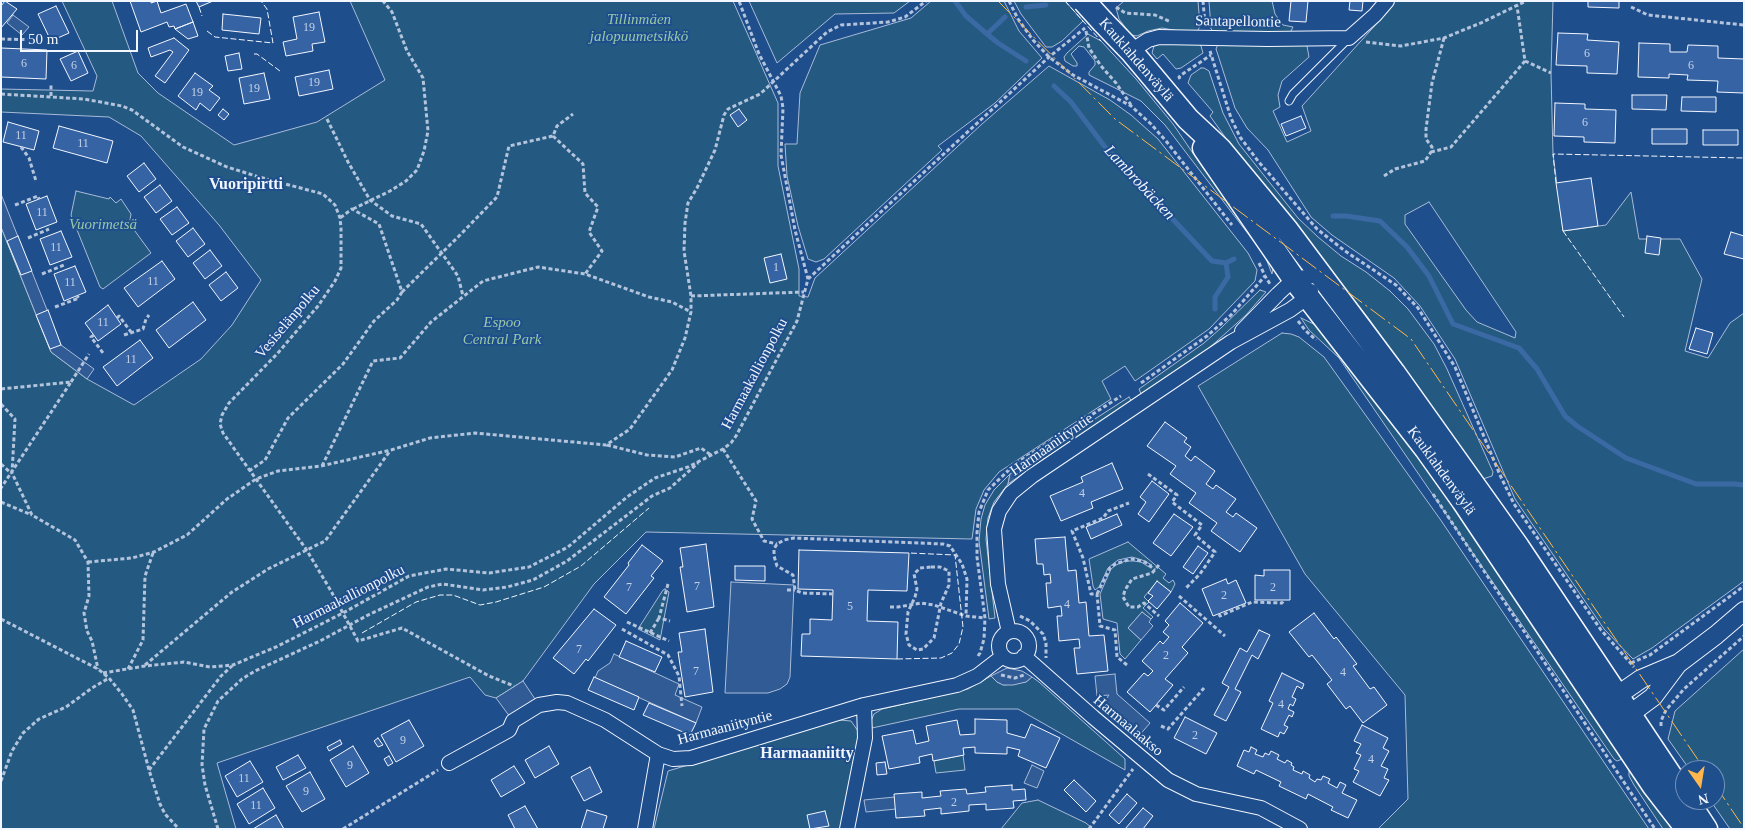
<!DOCTYPE html>
<meta charset="utf-8">
<style>
body{margin:0}
#map{position:relative;width:1745px;height:830px;overflow:hidden;background:#1f4e8c;font-family:"Times New Roman",serif}
canvas{display:block}
.frame{position:absolute;inset:0;border:2px solid #f2f6ff;pointer-events:none}
.north{position:absolute;left:1675px;top:760px;width:50px;height:50px;box-sizing:border-box;background:#1f4e8c;border:1px solid #7391ba;border-radius:50%;rotate:167deg;font-size:14px;font-weight:700;line-height:20px;text-align:center;color:#f2f6ff}
.north::after{content:'';display:block;margin:auto;width:18px;height:22px;background:#ffb74d;clip-path:polygon(50% 0,100% 100%,50% 72%,0 100%)}
.scale{position:absolute;left:20px;top:30px;width:118px;height:22px;box-sizing:border-box;border:2px solid #f2f6ff;border-top:0;padding-left:6px;font-size:15px;line-height:18px;white-space:nowrap;color:#f2f6ff;-webkit-text-stroke:4px #1f4e8c;paint-order:stroke}
</style>
<div id="map">
<canvas width="1745" height="830"></canvas>
<div class="frame"></div>
<div class="north">N</div>
<div class="scale">50 m</div>
</div>
<script>
const context = document.querySelector('canvas').getContext('2d');
context.lineJoin = 'round';
function paint(path, color) { context.fillStyle = color; context.fill(path, 'evenodd'); }
const shape = rows => new Path2D(rows.map(r => 'M' + r).join(''));
function trace(path, color, width, dash) { context.strokeStyle = color; context.lineWidth = width; context.lineCap = dash ? 'butt' : 'round'; context.setLineDash(dash || []); context.stroke(path); }
function label(font, color, halo, rows, align = 'center') {
  context.font = font + ' "Times New Roman",serif'; context.lineWidth = 4; context.setLineDash([]); context.textBaseline = 'middle'; context.strokeStyle = halo; context.fillStyle = color; for (const [text, x, y, turn = 0] of rows) {
    context.save(); context.translate(x, y); context.rotate((+turn || 0) * Math.PI / 180); context.textAlign = isNaN(turn) ? turn : align; if (halo) context.strokeText(text, 0, 0); context.fillText(text, 0, 0); context.restore();
  }
}
const green = shape([
 [62,1,112,1,138,73,158,93,234,145,317,122,385,80,350,1,733,1,778,103,778,166,799,269,799,296,808,297,815,278,982,124,1049,66,1110,100,1131,115,1158,139,1248,253,1257,270,1255,281,1209,329,1135,381,1125,366,1102,381,1111,399,999,472,984,490,976,509,972,539,646,532,594,584,523,681,496,698,485,695,470,677,217,763,236,829,1,829,1,227,51,352,87,379,134,405,201,359,232,325,261,280,219,225,141,136,109,117,1,112,1,89,93,91,97,76,62,1],
 [749,1,910,1,894,13,835,14,777,63,749,1],
 [931,1,1004,1,1019,31,1042,58,995,103,938,146,942,150,824,259,816,262,808,259,798,226,787,176,785,144,797,144,800,93,820,45,911,18,931,1],
 [1014,1,1065,1,1083,21,1062,41,1052,47,1046,47,1021,14,1014,1],
 [1124,1,1198,1,1200,26,1197,32,1179,31,1162,28,1148,31,1137,36,1131,35,1119,19,1116,8,1124,1],
 [1209,1,1272,1,1275,14,1283,25,1293,27,1290,33,1216,34,1211,29,1209,1],
 [1395,1,1553,1,1551,73,1553,154,1563,231,1606,225,1631,192,1639,239,1680,239,1702,279,1685,351,1708,358,1730,323,1744,313,1744,581,1652,648,1633,659,1604,629,1515,499,1455,359,1420,306,1394,278,1332,235,1311,217,1268,150,1247,128,1235,108,1218,55,1216,49,1218,44,1303,43,1307,46,1309,57,1282,81,1278,95,1280,107,1273,111,1287,142,1311,131,1302,106,1390,9,1395,1],
 [1429,202,1516,332,1515,338,1477,322,1466,310,1405,224,1405,215,1429,202],
 [1088,34,1101,41,1136,79,1173,124,1203,168,1269,257,1273,268,1272,274,1265,256,1165,125,1141,101,1089,75,1089,72,1095,65,1095,61,1084,47,1079,46,1071,54,1077,63,1077,66,1073,66,1065,61,1064,57,1067,53,1088,34],
 [1158,43,1198,43,1201,46,1203,53,1181,68,1176,69,1163,54,1157,59,1152,53,1154,46,1158,43],
 [1201,68,1204,68,1209,71,1223,113,1239,144,1298,218,1318,237,1341,256,1366,272,1390,291,1408,309,1434,344,1447,369,1493,472,1492,476,1483,479,1369,319,1233,148,1210,116,1213,112,1188,83,1191,75,1201,68],
 [76,191,109,199,110,197,116,203,121,199,131,214,129,226,132,227,151,253,103,289,100,287,71,215,76,191],
 [1260,290,1266,292,1246,315,1208,349,1142,396,1139,389,1204,343,1221,328,1260,290],
 [1301,318,1320,327,1455,506,1625,758,1617,761,1614,759,1339,358,1309,330,1301,318],
 [1282,333,1291,334,1299,337,1324,357,1440,519,1649,829,1378,829,1408,799,1405,695,1305,574,1198,386,1282,333],
 [1129,397,1132,402,1044,459,1036,457,1129,397],
 [1010,474,1008,484,994,502,988,518,986,539,995,618,989,619,979,541,981,519,985,505,994,490,1010,474],
 [1128,542,1166,574,1163,578,1169,583,1173,580,1175,584,1171,592,1157,582,1144,597,1149,602,1143,608,1153,617,1151,619,1142,612,1128,628,1141,640,1125,659,1120,654,1117,623,1103,619,1100,594,1111,569,1116,565,1125,561,1133,561,1141,562,1149,567,1152,565,1142,560,1132,557,1118,560,1108,568,1099,587,1095,590,1093,586,1089,559,1128,542],
 [665,589,669,592,660,640,638,629,663,590,665,589],
 [1744,649,1744,829,1730,829,1710,800,1715,800,1715,770,1690,770,1668,739,1675,711,1744,649],
 [991,676,997,682,1004,685,1026,682,1032,677,1039,682,1125,759,1125,770,1018,709,959,709,872,728,871,721,874,714,882,709,956,692,968,689,991,676],
 [839,720,851,721,858,731,860,739,841,829,654,829,668,771,839,720],
 [963,755,965,770,936,773,934,761,963,755],
 [1629,768,1681,829,1663,829,1634,785,1629,776,1629,768],
 [1038,800,1086,823,1093,829,1001,829,1022,803,1038,800]
]);
const parking = shape([
 [13,15,29,27,22,35,7,23,13,15],
 [1,194,61,345,94,369,87,379,51,352,1,227,1,194],
 [1036,457,1045,458,1008,484,1010,474,1036,457],
 [731,582,794,585,790,677,787,684,780,689,768,693,725,693,731,582],
 [1142,612,1151,619,1149,622,1153,626,1141,640,1128,628,1142,612],
 [614,654,679,684,675,695,702,707,696,723,595,678,598,671,610,663,614,654],
 [1007,668,1022,671,1032,677,1026,682,1013,685,1003,685,997,682,991,676,1007,668],
 [1115,674,1117,694,1150,723,1138,737,1102,705,1109,695,1097,696,1095,676,1115,674],
 [523,681,539,705,513,721,496,698,523,681],
 [1032,765,1044,771,1037,788,1024,783,1032,765],
 [895,797,896,809,866,812,864,800,895,797]
]);
const stream = shape([
 [955,1,966,16,987,34,998,43,1026,61],
 [1026,7,1046,5],
 [987,34,1005,17],
 [1054,86,1071,102,1105,147,1212,261,1226,263,1234,259],
 [1333,216,1346,216,1380,221,1407,247,1429,276,1453,324,1519,348,1537,369,1565,416,1577,426,1626,458,1696,484,1734,484,1744,485],
 [1215,309,1215,297,1228,277,1226,263]
]);
const building = shape([
 [5,1,17,9,1,28,1,6,5,1],
 [130,1,151,1,151,3,157,1,161,13,186,4,193,22,175,29,174,26,169,27,167,22,141,32,130,1],
 [196,1,213,1,199,7,196,1],
 [1291,1,1308,1,1306,22,1289,21,1291,1],
 [1350,1,1363,1,1362,11,1349,10,1350,1],
 [1588,1,1619,1,1619,8,1588,7,1588,1],
 [56,6,69,33,51,41,38,14,56,6],
 [319,12,325,42,312,44,313,51,286,56,283,42,297,39,293,17,319,12],
 [223,14,261,18,259,34,222,30,223,14],
 [193,22,198,36,188,39,175,29,193,22],
 [1558,33,1588,34,1587,40,1619,42,1617,74,1587,73,1587,66,1556,65,1558,33],
 [174,38,189,50,165,83,155,76,173,52,170,50,151,57,148,48,174,38],
 [1639,43,1670,44,1670,52,1687,52,1688,45,1718,46,1718,58,1744,59,1744,93,1717,92,1718,81,1687,80,1688,75,1669,74,1669,78,1638,77,1639,43],
 [1,48,47,50,46,79,1,77,1,48],
 [78,51,88,73,71,81,60,59,78,51],
 [239,53,242,69,228,71,225,56,239,53],
 [329,70,333,89,299,96,295,77,329,70],
 [195,73,213,86,209,90,220,98,210,111,200,103,196,110,178,96,195,73],
 [264,73,270,99,244,104,239,78,264,73],
 [1632,95,1667,95,1666,110,1632,109,1632,95],
 [1682,97,1716,97,1716,112,1681,111,1682,97],
 [1555,103,1585,104,1585,109,1616,110,1615,143,1584,142,1584,137,1554,136,1555,103],
 [223,109,229,114,224,120,218,115,223,109],
 [739,109,747,120,738,127,730,115,739,109],
 [1301,116,1306,128,1286,136,1281,124,1301,116],
 [8,122,39,131,34,150,3,142,8,122],
 [59,126,113,141,107,163,53,148,59,126],
 [1652,129,1687,129,1687,144,1652,144,1652,129],
 [1703,130,1738,130,1738,145,1703,145,1703,130],
 [144,163,156,179,139,192,127,176,144,163],
 [1591,178,1598,226,1563,231,1556,183,1591,178],
 [160,185,172,201,156,213,144,197,160,185],
 [47,196,57,222,36,230,26,204,47,196],
 [177,207,189,223,172,235,160,219,177,207],
 [193,228,205,244,188,257,176,241,193,228],
 [61,231,72,257,50,265,40,239,61,231],
 [1731,232,1744,236,1744,259,1724,254,1731,232],
 [18,236,32,271,21,275,7,241,18,236],
 [1647,236,1661,238,1659,255,1645,253,1647,236],
 [210,250,222,266,205,279,193,263,210,250],
 [781,254,787,279,770,283,764,258,781,254],
 [162,261,175,279,138,307,124,288,162,261],
 [75,266,86,292,64,301,54,274,75,266],
 [226,272,238,288,221,301,209,285,226,272],
 [193,302,206,320,169,348,156,330,193,302],
 [108,305,121,324,98,341,85,323,108,305],
 [48,310,61,345,50,349,36,315,48,310],
 [1696,328,1713,333,1707,354,1689,349,1696,328],
 [140,340,153,358,117,386,103,367,140,340],
 [1165,422,1187,438,1184,442,1191,447,1185,456,1191,461,1195,456,1215,471,1206,484,1213,489,1216,485,1236,499,1226,512,1233,517,1236,513,1257,528,1240,552,1211,531,1217,523,1189,503,1196,493,1170,474,1176,466,1147,446,1165,422],
 [1112,463,1123,489,1091,502,1093,508,1061,521,1050,496,1083,482,1081,477,1112,463],
 [1152,481,1169,494,1149,522,1138,514,1146,502,1140,497,1152,481],
 [1117,514,1122,525,1091,539,1086,527,1117,514],
 [1174,514,1193,527,1171,556,1153,543,1174,514],
 [1065,537,1068,571,1076,570,1079,603,1086,602,1089,636,1104,635,1108,671,1077,674,1074,648,1080,648,1079,639,1059,641,1057,616,1062,616,1061,606,1048,608,1046,583,1051,583,1050,574,1044,575,1043,564,1037,564,1035,539,1065,537],
 [706,544,714,607,687,612,680,567,683,567,680,548,706,544],
 [642,545,663,561,651,576,654,578,626,614,604,597,629,565,628,563,642,545],
 [1198,546,1208,553,1193,574,1183,567,1198,546],
 [799,550,909,553,907,591,868,590,867,621,898,622,897,659,801,656,802,634,810,634,810,619,832,620,833,590,798,589,799,550],
 [735,566,765,566,765,581,735,580,735,566],
 [1264,570,1290,570,1290,600,1255,600,1255,575,1264,576,1264,570],
 [1226,579,1228,584,1236,580,1246,603,1213,616,1202,589,1226,579],
 [1157,581,1171,592,1157,609,1148,601,1153,596,1148,593,1157,581],
 [1180,603,1203,623,1182,647,1188,653,1165,679,1173,685,1150,712,1127,692,1144,673,1148,676,1153,671,1142,661,1160,641,1163,644,1169,637,1163,632,1169,625,1165,621,1180,603],
 [594,609,616,625,588,661,586,659,574,674,553,658,594,609],
 [1314,613,1334,639,1336,637,1357,664,1353,666,1370,689,1374,687,1387,705,1363,723,1350,706,1346,709,1327,684,1332,680,1312,655,1309,657,1289,632,1314,613],
 [705,629,713,692,685,697,678,652,682,652,679,633,705,629],
 [1259,630,1270,635,1258,659,1252,655,1235,689,1241,692,1226,721,1214,715,1229,687,1222,683,1240,648,1247,652,1259,630],
 [626,641,662,657,655,672,619,657,626,641],
 [1282,673,1304,684,1302,689,1297,686,1292,697,1296,699,1293,706,1290,704,1288,709,1294,712,1292,717,1289,715,1284,725,1288,727,1284,734,1280,732,1278,737,1261,729,1273,703,1269,701,1282,673],
 [594,677,639,697,634,710,588,690,594,677],
 [649,703,696,723,690,735,643,715,649,703],
 [1185,717,1217,733,1206,754,1174,738,1185,717],
 [975,719,1007,720,1007,733,1025,738,1031,724,1060,738,1046,768,1018,756,1020,750,1007,747,1007,754,975,753,975,747,963,748,964,755,933,761,932,754,919,757,920,763,889,769,882,736,913,730,916,744,929,741,926,726,957,720,960,735,975,734,975,719],
 [409,720,424,746,396,762,381,735,409,720],
 [1362,725,1388,738,1383,748,1389,751,1381,766,1388,769,1384,778,1389,780,1380,796,1353,782,1359,771,1354,769,1361,755,1356,753,1361,744,1354,741,1362,725],
 [378,738,383,745,378,747,374,741,378,738],
 [340,740,342,744,329,751,327,747,340,740],
 [353,746,369,773,346,787,330,760,353,746],
 [549,746,559,764,535,778,525,760,549,746],
 [1251,747,1257,750,1255,754,1263,757,1265,753,1269,755,1271,751,1279,755,1277,759,1285,763,1287,760,1292,763,1291,765,1294,767,1293,770,1302,774,1303,771,1310,775,1309,778,1315,782,1317,779,1321,780,1323,776,1330,779,1328,783,1337,788,1340,782,1346,785,1342,793,1357,800,1348,818,1331,810,1333,807,1308,794,1306,799,1279,786,1281,782,1256,770,1254,774,1237,766,1244,750,1249,752,1251,747],
 [298,755,306,768,283,780,276,767,298,755],
 [389,756,393,763,388,766,384,759,389,756],
 [250,761,263,782,237,797,225,776,250,761],
 [885,762,887,774,877,775,876,763,885,762],
 [514,766,525,783,501,797,491,780,514,766],
 [590,767,602,792,584,801,571,777,590,767],
 [310,772,325,799,302,812,286,786,310,772],
 [1074,780,1096,801,1086,812,1064,790,1074,780],
 [1012,785,1012,790,1025,789,1026,800,1013,801,1014,808,986,810,986,804,969,805,969,811,941,814,941,808,924,810,925,816,896,818,894,794,922,792,922,798,941,796,940,791,966,789,967,794,986,792,985,787,1012,785],
 [263,788,275,808,249,824,237,804,263,788],
 [1127,794,1137,803,1119,824,1109,815,1127,794],
 [525,806,538,829,515,829,508,815,525,806],
 [1143,808,1153,816,1143,829,1125,829,1143,808],
 [587,810,607,816,603,829,581,829,587,810],
 [825,811,829,826,810,829,807,815,825,811],
 [276,815,284,829,253,829,276,815]
]);
const path = shape([
 [1009,1,1018,19,1033,40,1049,57,1073,75,1131,106,1151,124,1166,141,1232,225],
 [1203,1,1205,25],
 [1116,7,1125,13,1155,15,1171,22],
 [1631,7,1648,15,1744,25],
 [1086,31,1089,48,1101,66,1116,83,1131,105],
 [1,39,44,40],
 [1366,42,1401,46,1444,38,1483,22,1526,1],
 [1210,51,1231,118,1240,137,1258,161,1317,229,1345,251,1396,285,1418,308,1455,367,1500,475,1514,504,1601,630,1634,667],
 [1525,61,1551,73],
 [1180,79,1179,77,1181,75,1211,55],
 [1,94,84,99,122,106,132,110,183,147,227,167,259,177,323,194,335,205,340,218,341,228,341,268,335,281,318,306,277,354,229,403,222,415,220,424,223,433,306,549,331,591,358,641,402,628,489,676,514,686],
 [51,96,51,84],
 [327,119,348,162,370,200,392,216,421,224,458,276,463,296],
 [553,136,583,164,585,193,598,207,589,232,602,251,585,274],
 [21,147,29,158,36,181],
 [1431,152,1451,147,1525,61,1517,6],
 [1384,176,1395,169,1425,161,1431,152,1432,147,1426,139,1426,129,1432,83,1444,38],
 [15,205,38,196,39,199],
 [353,209,390,191,406,181,417,170,424,151,428,131,423,78,407,51,392,12,383,1],
 [28,238,49,229],
 [1259,263,1265,276,1270,284],
 [42,274,64,265],
 [808,279,1049,57,1085,28],
 [402,292,459,236,497,197,509,146,553,136,557,126,573,114],
 [691,296,804,292],
 [55,307,79,298,77,296],
 [117,318,119,316,131,332],
 [1298,321,1305,330,1316,340],
 [94,335,91,337,103,353],
 [124,335,143,329,146,319,149,315],
 [71,382,89,354],
 [1141,383,1207,336,1231,315,1265,276],
 [1,389,71,382,1,488],
 [1,404,15,419,12,473,32,515,75,540,88,562,89,596,84,613,87,631,92,641,98,669],
 [607,445,647,455,675,457,701,448,711,455],
 [723,449,756,501,752,519,764,541,777,544],
 [1,464,11,473],
 [322,466,373,361,400,358,431,322,483,281,538,267,585,274,649,297,672,302,691,312],
 [249,471,265,460,288,418,343,364,374,321,397,300,402,292,379,224,352,209,340,218],
 [1148,474,1177,495,1172,502,1202,525,1195,535,1215,552,1200,574,1186,588],
 [1433,494,1655,829],
 [1,502,32,515],
 [88,562,132,558,154,552,187,535,227,499,256,479,278,471,321,466,391,450,430,438,475,433,606,445,630,429,672,370,685,338,691,312,691,296,684,251,685,223,688,203,697,188,715,150,724,115,728,109,760,94,827,32,841,25,888,22,905,17,926,1],
 [1159,565,1152,573,1132,579,1125,590,1123,597,1129,607,1138,607,1144,603,1159,616],
 [931,567,940,567,949,571,949,585,941,603,934,638,923,649,917,650,909,645,906,634,908,612,915,597,917,589,914,574,920,568,931,567],
 [668,584,659,618,670,621],
 [787,590,795,590],
 [833,594,802,593,795,590,793,575,777,566,774,556,774,549,777,544,784,540,794,538,943,544,950,546,962,564,967,579,966,616],
 [1097,594,1110,568,1115,564,1131,559,1137,560,1145,562,1155,570],
 [1179,596,1225,636],
 [890,607,898,607,921,603,934,605,966,616,985,618],
 [1219,614,1220,616,1252,602,1282,603,1284,600],
 [1020,616,1030,621,1043,634,1046,643,1046,658],
 [1,619,98,669,109,678,122,694,133,710,149,770,160,804,165,814,179,829],
 [627,622,669,641],
 [622,629,668,655,679,676,682,706],
 [650,633,659,618],
 [978,656,980,653,984,639,985,618,977,557,977,533,979,512,988,490,1015,464,1121,396],
 [1631,663,1650,655,1744,586],
 [145,665,232,592,268,569,325,541,390,451],
 [1127,665,1117,657,1115,630,1100,626,1097,594,1091,594,1083,558,1072,531,1103,518,1108,511,1129,503],
 [128,669,143,640,145,576,153,553],
 [103,673,145,666,184,662,210,667,233,665,276,647,343,613,409,576,446,569,489,573,529,567,568,547,627,497,655,478,688,467,723,449,731,443,736,436,797,321,808,279,795,230,781,155,783,108,781,96,759,54,739,1],
 [1001,675,1015,678,1024,675],
 [1156,705,1164,710,1184,687],
 [1161,726,1168,729,1204,688],
 [1661,726,1661,721,1666,710,1684,689,1744,636],
 [149,770,221,676,232,666],
 [1,781,12,751,23,733,39,719,66,707,92,688,109,678],
 [218,829,205,785,202,765,204,729,218,701,242,679,255,671,320,641,370,614,428,587,443,584,483,590,507,587,533,580,567,561,652,496,670,488,698,463],
 [343,829,438,770],
 [1089,829,1133,769]
]);
const service = shape([
 [1289,101,1293,94,1349,38]
]);
const minor = shape([
 [1131,51,1148,40,1159,37,1268,39,1349,38,1375,15,1387,1],
 [1242,331,1278,294,1294,279,1319,275],
 '999 646a15 15 0 1 1 30 0a15 15 0 1 1-30 0Z',
 [1009,632,998,584,994,529,999,511,1011,493,1032,476,1231,342,1290,310,1308,297,1311,291],
 [1024,656,1093,717,1168,780,1196,794,1261,808,1300,829],
 [449,763,509,730,513,721,539,705,557,702,567,703,605,720,658,754,673,759,691,758,864,705,957,685,977,676,1003,656],
 [645,829,658,754],
 [847,829,865,738,864,705]
]);
const tertiary = shape([
 [1612,706,1618,695,1641,679,1679,663,1716,635,1744,611],
 [1617,715,1630,714,1653,697,1677,665]
]);
const primary = shape([
 [1103,22,1131,51,1188,119,1220,149,1287,230,1394,373,1518,547,1685,797],
 [1204,148,1294,279,1426,449,1463,501,1653,785,1687,829],
 [1687,800,1706,829]
]);
const primaryBridge = shape([
 [1084,1,1103,22]
]);
const fence = shape([
 [1065,1,1101,41],
 [199,7,202,16],
 [207,31,215,37,273,43,267,9,261,1],
 [254,54,257,54,280,71],
 [1556,183,1553,154,1744,158],
 [1563,231,1624,317],
 [362,633,416,602,440,595,453,595,480,605,496,602,544,587,581,566,649,508],
 [897,659,941,658,952,653,959,644,963,627,955,555,909,553]
]);
const power = shape([
 [998,1,1115,119,1411,339,1705,770],
 [1715,785,1744,828]
]);
const numberNames = [
 ["19",309,28],
 ["6",1587,54],
 ["6",24,64],
 ["6",74,66],
 ["6",1691,66],
 ["19",314,83],
 ["19",254,89],
 ["19",197,93],
 ["6",1585,123],
 ["11",21,136],
 ["11",83,144],
 ["11",42,213],
 ["11",56,248],
 ["1",776,268],
 ["11",153,282],
 ["11",70,283],
 ["11",103,323],
 ["11",131,360],
 ["4",1082,494],
 ["7",697,587],
 ["7",629,588],
 ["2",1273,588],
 ["2",1224,596],
 ["4",1067,605],
 ["5",850,607],
 ["7",579,650],
 ["2",1166,656],
 ["7",696,672],
 ["4",1343,673],
 ["4",1281,705],
 ["2",1195,736],
 ["9",403,741],
 ["4",1371,760],
 ["9",350,766],
 ["11",244,779],
 ["9",306,792],
 ["2",954,803],
 ["11",256,806]
];
const parkNames = [
 ["Tillinmäen",639,20],
 ["jalopuumetsikkö",639,37],
 ["Vuorimetsä",103,225],
 ["Espoo",502,323],
 ["Central Park",502,340]
];
const streetNames = [
 ["Santapellontie",1238,22,1],
 ["Kauklahdenväylä",1136,60,49],
 ["Vesiselänpolku",288,322,-50],
 ["Harmaakallionpolku",755,374,-62],
 ["Harmaaniityntie",1052,445,-35],
 ["Kauklahdenväylä",1441,471,54],
 ["Harmaakallionpolku",349,597,-27],
 ["Harmaalaakso",1128,726,40],
 ["Harmaaniityntie",725,728,-15]
];
const waterNames = [
 ["Lambrobäcken",1139,183,47]
];
const neighbourhoodNames = [
 ["Vuoripirtti",246,185],
 ["Harmaaniitty",807,754]
];
paint(green, '#245a82');
trace(green, '#a8bbd7', 1);
paint(parking, '#305b95');
trace(parking, '#a8bbd7', 1);
trace(stream, '#3b69a3', 5);
paint(building, '#3563a3');
trace(building, '#f2f6ff', 1);
trace(service, '#f2f6ff', 9);
trace(minor, '#f2f6ff', 16);
trace(tertiary, '#f2f6ff', 20);
trace(primary, '#f2f6ff', 25);
trace(path, '#b3c4dc', 3, [4, 2.5]);
trace(service, '#1f4e8c', 7);
trace(minor, '#1f4e8c', 14);
trace(tertiary, '#1f4e8c', 18);
trace(primary, '#1f4e8c', 22);
trace(primaryBridge, '#f2f6ff', 25, []);
trace(primaryBridge, '#1f4e8c', 22);
trace(fence, '#f2f6ff', 1, [6, 2.5]);
trace(power, '#ffb74d', 1, [18, 4, 2.5, 4]);
label('12px', '#c3d1e8', null, numberNames);
label('italic 15px', '#97c8a6', '#1f4e8c', parkNames);
label('15px', '#f2f6ff', '#1f4e8c', streetNames);
label('italic 16px', '#f2f6ff', '#1f4e8c', waterNames);
label('bold 16px', '#f2f6ff', '#1f4e8c', neighbourhoodNames);
</script>
